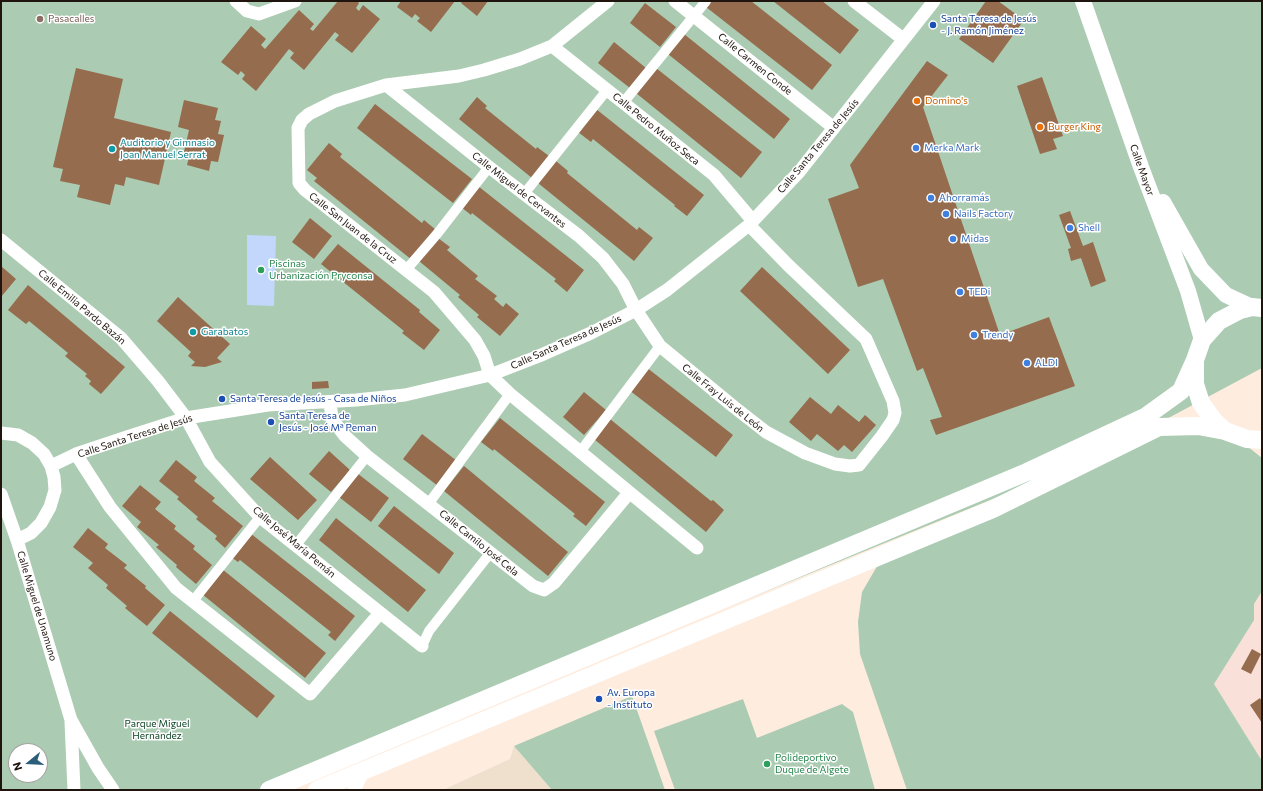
<!DOCTYPE html>
<meta charset="utf-8">
<style>
body{margin:0}
#map{position:relative;width:1263px;height:791px;overflow:hidden;background:#feecdf;font-family:Commissioner,sans-serif}
canvas{display:block}
.frame{position:absolute;inset:0;border:2px solid #1f150e;pointer-events:none}
.north{position:absolute;left:8px;top:743px;width:40px;height:40px;box-sizing:border-box;background:#fff;border:1px solid #a5a19f;border-radius:50%;rotate:252deg;font-size:11px;font-weight:700;line-height:16px;text-align:center;color:#1f150e}
.north::after{content:'';display:block;margin:auto;width:14px;height:18px;background:#2a5e7a;clip-path:polygon(50% 0,100% 100%,50% 72%,0 100%)}
</style>
<div id="map">
<canvas width="1263" height="791"></canvas>
<div class="frame"></div>
<div class="north">N</div>
</div>
<script>
const context = document.querySelector('canvas').getContext('2d');
context.lineJoin = 'round';
function paint(path, color) { context.fillStyle = color; context.fill(path, 'evenodd'); }
const shape = rows => new Path2D(rows.map(r => 'M' + r).join(''));
function trace(path, color, width, dash) { context.strokeStyle = color; context.lineWidth = width; context.lineCap = dash ? 'butt' : 'round'; context.setLineDash(dash || []); context.stroke(path); }
function label(font, color, halo, rows, align = 'center') {
  context.font = font + ' Commissioner,sans-serif'; context.lineWidth = 3; context.setLineDash([]); context.textBaseline = 'middle'; context.strokeStyle = halo; context.fillStyle = color; for (const [text, x, y, turn = 0] of rows) {
    context.save(); context.translate(x, y); context.rotate((+turn || 0) * Math.PI / 180); context.textAlign = isNaN(turn) ? turn : align; if (halo) context.strokeText(text, 0, 0); context.fillText(text, 0, 0); context.restore();
  }
}
const industrial = shape([
 [1262,591,1262,761,1214,684,1254,620,1254,604]
]);
const education = shape([
 [514,746,552,790,443,790,510,759]
]);
const green = shape([
 [1,1,1262,1,1262,368,1101,454,1155,431,1232,434,1262,458,1262,591,1254,604,1254,620,1214,684,1262,761,1262,790,907,790,860,654,858,622,862,592,879,563,1091,459,278,790,1,790],
 [16,751,40,751,40,775,16,775],
 [632,696,665,790,552,790,514,746],
 [743,699,757,738,842,704,853,712,875,790,675,790,654,731]
]);
const water = shape([
 [247,235,276,236,274,306,247,305]
]);
const building = shape([
 [338,1,357,1,359,3,356,8,359,11,363,5,380,19,352,53,335,40,339,35,335,32,304,70,290,58,294,53,289,49,256,91,242,79,245,75,241,71,238,75,221,62,251,26,266,39,261,45,265,49,299,10,314,24,310,29,313,31],
 [401,1,455,1,431,32,417,21,420,18,415,14,412,18,397,7],
 [462,1,488,1,477,16,461,3],
 [710,1,751,1,832,65,812,90,706,7],
 [773,1,822,1,859,30,840,54],
 [986,1,998,1,1024,20,993,63,959,39],
 [645,3,676,27,660,47,630,23],
 [684,34,790,119,774,139,668,54],
 [614,42,646,68,630,88,598,63],
 [927,61,948,75,923,107,1000,335,1049,317,1075,386,936,435,930,420,942,417,923,368,917,371,883,279,858,287,828,199,859,188,850,165],
 [76,68,123,79,114,118,171,132,159,185,126,177,124,186,115,184,110,205,77,197,80,185,60,181,63,169,53,167],
 [656,68,762,152,741,178,636,93],
 [1042,77,1063,136,1053,139,1057,149,1040,154,1017,86],
 [477,97,487,106,485,108,536,149,537,147,549,156,532,178,459,119],
 [184,100,218,108,215,120,221,121,218,134,224,135,218,162,211,161,209,171,187,165,189,157,183,156,189,130,178,127],
 [375,104,472,179,453,203,357,128],
 [596,109,704,195,687,216,674,206,675,205,593,139,591,142,578,132],
 [329,143,342,154,340,157,422,223,424,220,436,230,412,260,314,181,317,178,307,170],
 [556,161,568,171,567,173,637,230,639,227,653,238,634,261,538,183],
 [478,186,584,270,567,292,554,281,556,279,472,213,471,215,461,207],
 [1070,211,1083,246,1093,242,1106,281,1091,287,1081,258,1071,261,1068,249,1071,248,1059,215],
 [310,218,332,236,314,259,292,242],
 [438,238,450,247,447,250,478,276,475,279,497,296,494,299,503,307,506,303,519,314,500,336,477,317,479,315,458,297,460,295,419,261],
 [338,244,420,310,419,312,440,330,424,350,402,333,404,331,321,264],
 [1,266,16,279,1,297],
 [762,267,850,350,828,374,740,291],
 [28,285,125,367,101,394,89,384,91,381,85,376,87,374,65,356,68,353,29,321,26,324,8,310],
 [178,297,230,344,217,358,222,362,205,367,191,366,195,362,188,356,191,352,157,321],
 [646,367,733,435,716,457,629,390],
 [328,381,329,388,312,389,312,382],
 [584,392,606,410,584,435,563,417],
 [810,397,831,414,838,405,859,422,865,415,876,425,852,452,844,445,838,451,817,434,811,441,789,422],
 [500,418,605,502,586,526,573,516,575,514,494,449,493,451,481,442],
 [610,419,711,501,713,500,724,510,706,532,594,439],
 [422,434,457,461,438,486,403,459],
 [329,451,350,470,331,492,309,474],
 [270,457,317,500,298,520,250,479],
 [176,460,197,477,194,481,215,498,212,501,243,526,225,548,215,539,217,536,196,519,198,517,177,499,179,497,159,481],
 [464,466,568,552,548,576,444,491],
 [357,473,389,498,371,522,339,497],
 [140,485,161,502,155,509,176,526,174,529,195,546,193,549,212,565,196,584,176,567,177,565,156,547,159,545,137,527,141,522,122,506],
 [394,506,454,553,439,574,378,526],
 [336,518,426,590,408,612,319,540],
 [88,528,108,544,105,548,127,565,124,568,146,586,145,588,165,605,147,626,125,608,127,606,106,588,108,585,88,568,93,563,73,547],
 [250,533,355,616,335,641,328,635,331,632,240,560,238,562,231,557],
 [222,569,326,653,305,678,202,594],
 [170,611,275,696,257,718,152,633],
 [1252,649,1261,654,1251,674,1241,669],
 [1260,698,1262,702,1262,723,1250,705]
]);
const pedestrian = shape([
 [623,103,706,1],
 [524,194,607,90],
 [406,270,437,234,489,167],
 [580,452,660,346],
 [429,503,510,394],
 [296,545,367,456],
 [193,601,260,517],
 [422,646,429,631,491,552]
]);
const minor = shape([
 [236,1,247,11,259,14,295,1],
 [608,1,552,46,520,59,484,70,459,76,386,85,335,101,309,114,302,120,298,128,299,183,305,190,434,292,475,340,484,356,490,375,510,394,697,548],
 [675,1,834,128],
 [854,1,903,39],
 [552,46,714,175,753,221],
 [386,85,489,167,579,236,603,258,623,284,636,310,660,346,734,407,766,432,805,453,835,464,850,466,859,465,882,436,893,420,895,413,893,401,866,339,788,265,749,225],
 [1,240,121,338,158,381,186,418,210,462,260,517,422,646],
 [330,402,332,419,345,436,367,456,533,586,544,590,554,583,629,493],
 [1,433,18,435,32,443,44,454,51,466,54,477,55,490,50,507,41,523,31,533,17,540],
 [76,454,110,507,176,588,310,694,380,613],
 [51,466,76,454,127,437,186,418,268,405,356,400,405,395,490,375,539,356,591,333,636,310,667,290,749,225,799,172,934,1],
 [1,494,17,540,71,720,98,768,113,790],
 [71,722,74,790],
 [354,790,364,770]
]);
const tertiary = shape([
 [1083,1,1141,167,1188,291,1202,340],
 [1163,202,1201,269,1226,295,1252,307]
]);
const secondary = shape([
 [1262,308,1252,307,1240,310,1219,321,1202,340,1195,360,1195,384,1201,403,1215,422,1225,431,1247,439,1262,440],
 [1149,431,1159,427,1198,426,1225,431],
 [269,790,1027,472,1145,417,1181,391,1195,360],
 [317,790,993,509,1159,427]
]);
const markers = [
 [40,19,4,"#8d6e63"],
 [933,25,4,"#1a4fb4"],
 [917,101,4,"#e8710a"],
 [1040,127,4,"#e8710a"],
 [916,148,4,"#3f7fe0"],
 [112,149,4,"#0f9aa8"],
 [931,198,4,"#3f7fe0"],
 [946,214,4,"#3f7fe0"],
 [1070,228,4,"#3f7fe0"],
 [953,239,4,"#3f7fe0"],
 [261,270,4,"#2e9e5b"],
 [960,292,4,"#3f7fe0"],
 [193,332,4,"#0f9aa8"],
 [974,335,4,"#3f7fe0"],
 [1027,363,4,"#3f7fe0"],
 [222,399,4,"#1a4fb4"],
 [271,422,4,"#1a4fb4"],
 [599,699,4,"#1a4fb4"],
 [767,764,4,"#2e9e5b"]
];
const educationNames = [
 ["Pasacalles",48,19]
];
const transitNames = [
 ["Santa Teresa de Jesús",941,19],
 ["- J. Ramón Jiménez",941,31],
 ["Santa Teresa de Jesús - Casa de Niños",230,399],
 ["Santa Teresa de",279,416],
 ["Jesús - José Mª Peman",279,428],
 ["Av. Europa",607,693],
 ["- Instituto",607,705]
];
const streetNames = [
 ["Calle Carmen Conde",755,64,39],
 ["Calle Pedro Muñoz Seca",656,129,39],
 ["Calle Santa Teresa de Jesús",818,146,-50],
 ["Calle Mayor",1142,170,70],
 ["Calle Miguel de Cervantes",519,190,38],
 ["Calle San Juan de la Cruz",353,228,38],
 ["Calle Emilia Pardo Bazán",82,307,40],
 ["Calle Santa Teresa de Jesús",566,342,-24],
 ["Calle Fray Luis de León",723,398,39],
 ["Calle Santa Teresa de Jesús",135,436,-18],
 ["Calle José María Pemán",294,542,40],
 ["Calle Camilo José Cela",479,543,39],
 ["Calle Miguel de Unamuno",37,606,73]
];
const foodNames = [
 ["Domino's",925,101],
 ["Burger King",1048,127]
];
const cultureNames = [
 ["Auditorio y Gimnasio",120,143],
 ["Joan Manuel Serrat",120,155],
 ["Garabatos",201,332]
];
const shopNames = [
 ["Merka Mark",924,148],
 ["Ahorramás",939,198],
 ["Nails Factory",954,214],
 ["Shell",1078,228],
 ["Midas",961,239],
 ["TEDi",968,292],
 ["Trendy",982,335],
 ["ALDI",1035,363]
];
const leisureNames = [
 ["Piscinas",269,264],
 ["Urbanización Pryconsa",269,276],
 ["Polideportivo",775,758],
 ["Duque de Algete",775,770]
];
const parkNames = [
 ["Parque Miguel",157,724],
 ["Hernández",157,736]
];
paint(industrial, '#f9e0d8');
paint(education, '#eee0cd');
paint(green, '#abcbb2');
paint(water, '#c2d7fb');
paint(building, '#956c4d');
trace(pedestrian, '#fff', 10);
trace(minor, '#fff', 13);
trace(tertiary, '#fff', 16);
trace(secondary, '#fff', 18);
for (const [x, y, r, color] of markers) { const dot = new Path2D(); dot.arc(x, y, r, 0, 2 * Math.PI); context.fillStyle = color; context.fill(dot); trace(dot, '#fff', 1.5); }
label('10px', '#785e54', '#fff', educationNames, 'left');
label('10px', '#164399', '#fff', transitNames, 'left');
label('10px', '#1f150e', '#fff', streetNames);
label('10px', '#c56008', '#fff', foodNames, 'left');
label('10px', '#0d838f', '#fff', cultureNames, 'left');
label('10px', '#366cbe', '#fff', shopNames, 'left');
label('10px', '#27864d', '#fff', leisureNames, 'left');
label('10px', '#053d1d', '#fff', parkNames);
</script>
